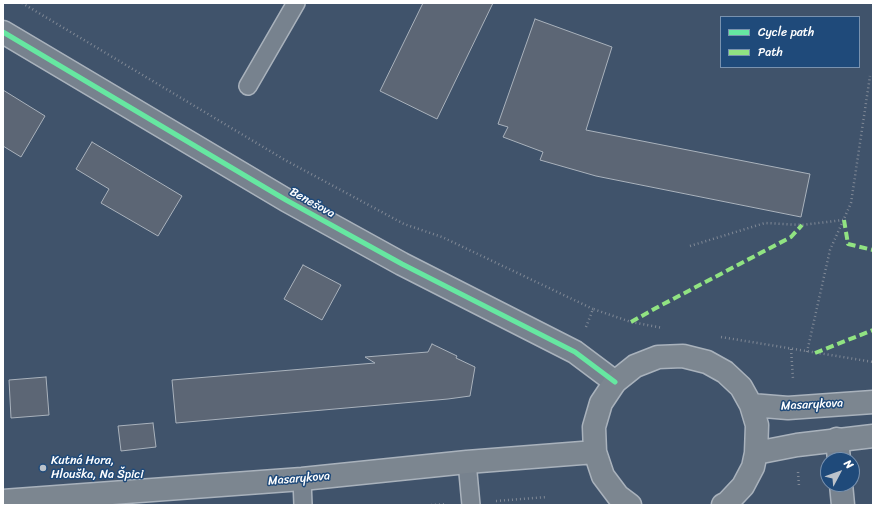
<!DOCTYPE html>
<meta charset="utf-8">
<style>
body{margin:0}
#map{position:relative;width:876px;height:508px;overflow:hidden;background:#40536b;font-family:Sriracha,sans-serif}
canvas{display:block}
.frame{position:absolute;inset:0;border:4px solid #fff;pointer-events:none}
.legend{position:absolute;left:720px;top:16px;width:140px;height:52px;box-sizing:border-box;background:#1f4a7a;border:1px solid #7992af;margin:0;padding:5px 7px;list-style:none;font-size:12px;color:#fff}
.legend li{display:flex;align-items:center;gap:8px;height:20px}
.legend b{width:20px;border:1px solid #7992af}
.north{position:absolute;left:820px;top:452px;width:40px;height:40px;box-sizing:border-box;background:#1f4a7a;border:1px solid #7992af;border-radius:50%;rotate:49deg;font-size:11px;font-weight:700;line-height:16px;text-align:center;color:#fff}
.north::after{content:'';display:block;margin:auto;width:14px;height:18px;background:#bcc3cb;clip-path:polygon(50% 0,100% 100%,50% 72%,0 100%)}
</style>
<div id="map">
<canvas width="876" height="508"></canvas>
<div class="frame"></div>
<ul class="legend">
<li><b style="height:5px;background:#66e7a1"></b>Cycle path</li>
<li><b style="height:5px;background:#91e382"></b>Path</li>
</ul>
<div class="north">N</div>
</div>
<script>
const context = document.querySelector('canvas').getContext('2d');
context.lineJoin = 'round';
function paint(path, color) { context.fillStyle = color; context.fill(path, 'evenodd'); }
const shape = rows => new Path2D(rows.map(r => 'M' + r).join(''));
function trace(path, color, width, dash) { context.strokeStyle = color; context.lineWidth = width; context.lineCap = dash ? 'butt' : 'round'; context.setLineDash(dash || []); context.stroke(path); }
function label(font, color, halo, rows, align = 'center') {
  context.font = font + ' Sriracha,sans-serif'; context.lineWidth = 3; context.setLineDash([]); context.textBaseline = 'middle'; context.strokeStyle = halo; context.fillStyle = color; for (const [text, x, y, turn = 0] of rows) {
    context.save(); context.translate(x, y); context.rotate((+turn || 0) * Math.PI / 180); context.textAlign = isNaN(turn) ? turn : align; if (halo) context.strokeText(text, 0, 0); context.fillText(text, 0, 0); context.restore();
  }
}
const building = shape([
 [423,3,493,3,437,119,380,91,423,3],
 [535,19,612,47,586,130,810,174,801,217,596,176,540,160,543,152,503,137,508,127,498,124,535,19],
 [3,90,45,116,21,157,3,146,3,90],
 [92,142,182,196,158,236,101,203,109,189,76,169,92,142],
 [303,265,341,285,322,320,284,299,303,265],
 [432,344,457,356,456,358,475,367,470,396,448,399,176,423,172,380,375,363,365,357,428,352,432,344],
 [46,377,49,415,11,418,9,380,46,377],
 [153,423,156,447,121,451,118,426,153,423]
]);
const path = shape([
 [22,3,285,160,404,224,442,237,593,309],
 [690,246,765,223,802,225,843,220],
 [586,327,593,309,631,322,663,328],
 [721,337,873,362],
 [791,349,793,379],
 [807,352,830,250,851,203,870,76],
 [798,472,799,486],
 [496,501,547,497],
 [431,505,447,504]
]);
const lane = shape([
 [248,86,296,3],
 [467,462,471,505],
 [302,479,303,505]
]);
const street = shape([
 [3,32,286,200,402,264,575,352,615,382],
 [837,439,839,460],
 [841,484,843,505]
]);
const primary = shape([
 [751,405,788,408,873,402],
 [756,453,797,445,873,436],
 [3,501,302,479,467,462,595,452],
 [630,505,618,496,603,476,595,452,594,427,601,403,615,382,635,366,658,357,683,356,707,362,725,372,741,387,751,405,757,425,756,453,753,467,743,486,727,503,723,505]
]);
const quiet = shape([
 [844,220,848,244,873,250],
 [631,322,656,308,791,237,802,225],
 [815,353,873,330]
]);
const cycleway = shape([
 [3,32,286,200,402,264,575,352,615,382]
]);
const markers = [
 [43,468,4,"#bcc3cb"]
];
const streetNames = [
 ["Benešova",312,203,29],
 ["Masarykova",812,405,-3],
 ["Masarykova",299,479,-5]
];
const poiNames = [
 ["Kutná Hora,",51,461],
 ["Hlouška, Na Špici",51,475]
];
paint(building, '#5c6675');
trace(building, '#a9b2bc', 1);
trace(lane, '#a9b2bc', 20);
trace(street, '#a9b2bc', 25);
trace(primary, '#a9b2bc', 25);
trace(path, '#808996', 2.5, [1, 3]);
trace(lane, '#77828e', 17);
trace(street, '#77828e', 22);
trace(primary, '#7c8690', 22);
trace(quiet, '#91e382', 4, [8, 4]);
trace(cycleway, '#66e7a1', 5);
for (const [x, y, r, color] of markers) { const dot = new Path2D(); dot.arc(x, y, r, 0, 2 * Math.PI); context.fillStyle = color; context.fill(dot); trace(dot, '#1f4a7a', 1.5); }
label('12px', '#fff', '#1f4a7a', streetNames);
label('12px', '#fff', '#1f4a7a', poiNames, 'left');
</script>
